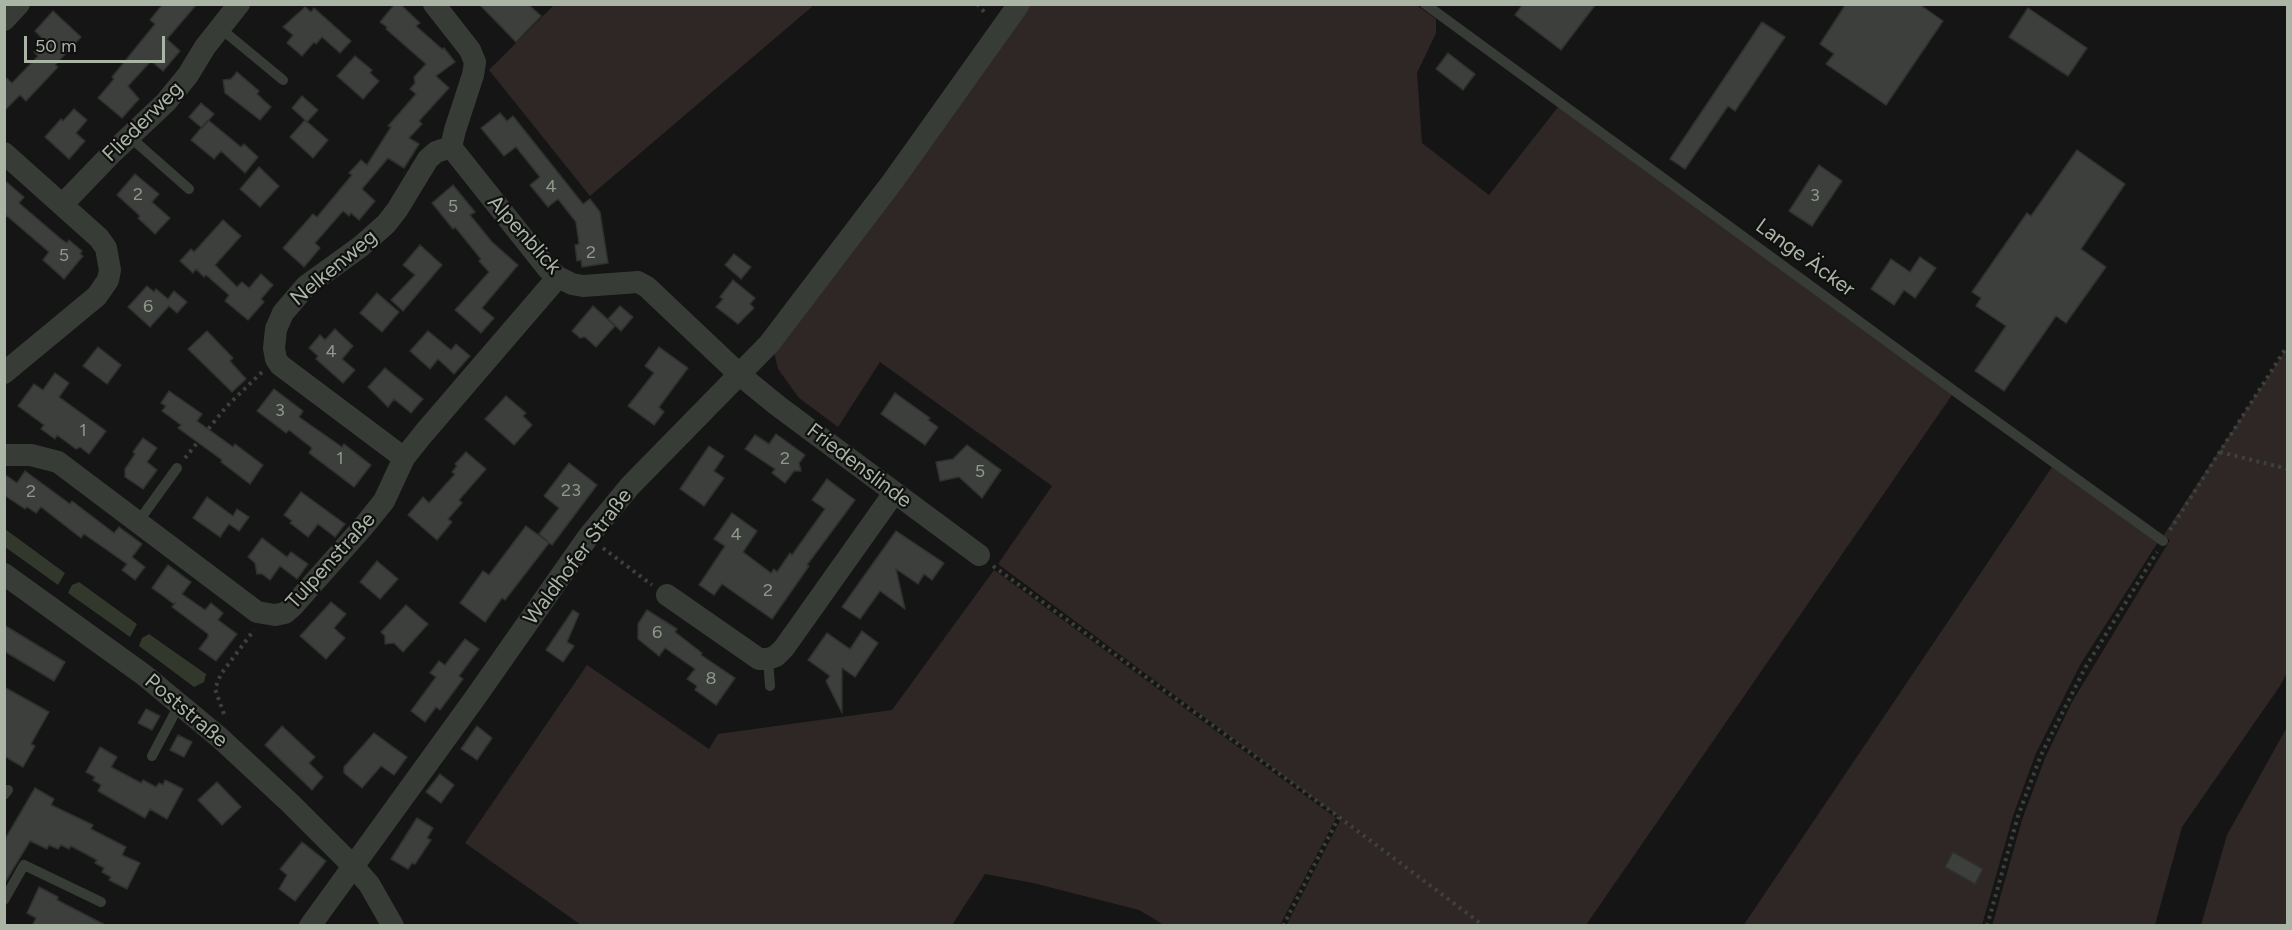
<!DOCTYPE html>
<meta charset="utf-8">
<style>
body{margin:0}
#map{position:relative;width:2292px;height:930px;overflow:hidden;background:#141514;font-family:Figtree,sans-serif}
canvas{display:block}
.frame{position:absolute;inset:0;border:6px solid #aab5a6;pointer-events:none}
.scale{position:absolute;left:24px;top:36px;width:141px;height:27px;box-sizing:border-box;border:3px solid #aab5a6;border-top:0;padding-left:8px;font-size:18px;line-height:21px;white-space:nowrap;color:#aab5a6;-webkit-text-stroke:4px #0f100f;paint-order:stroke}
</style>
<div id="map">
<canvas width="2292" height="930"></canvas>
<div class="frame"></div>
<div class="scale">50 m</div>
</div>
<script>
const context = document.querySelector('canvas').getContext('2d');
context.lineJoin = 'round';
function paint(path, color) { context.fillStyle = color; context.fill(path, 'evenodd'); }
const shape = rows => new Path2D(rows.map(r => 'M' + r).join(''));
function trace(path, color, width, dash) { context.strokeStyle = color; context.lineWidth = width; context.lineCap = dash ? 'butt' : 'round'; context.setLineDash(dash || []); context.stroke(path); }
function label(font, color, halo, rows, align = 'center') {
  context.font = font + ' Figtree,sans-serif'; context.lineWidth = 4.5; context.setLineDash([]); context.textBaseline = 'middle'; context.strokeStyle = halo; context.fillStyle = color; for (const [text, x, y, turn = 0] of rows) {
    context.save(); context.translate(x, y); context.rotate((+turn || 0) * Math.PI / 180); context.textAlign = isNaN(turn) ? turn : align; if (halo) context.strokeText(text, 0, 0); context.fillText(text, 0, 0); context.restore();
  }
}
const green = shape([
 [1415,4,1436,19,1436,33,1417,73,1422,143,1489,195,1558,107,1952,395,1586,925,1286,926,1341,819,1443,894,998,564,1052,486,880,362,838,427,799,398,778,369,774,352,1030,5],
 [554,5,554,4,814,5,590,196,489,70],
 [2287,348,2288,670,2280,686,2182,827,2155,925,1992,926,2022,820,2045,758,2072,702,2170,540,2163,536],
 [2052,467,2158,542,2080,665,2036,753,2013,816,1982,925,1743,926],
 [994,570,1336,818,1280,925,1164,925,1139,910,1033,883,985,874,952,925,581,925,465,843,587,665,709,749,718,734,892,710],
 [2287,727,2287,925,2201,925,2227,835]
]);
const water = shape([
 [5,529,65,573,58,585,5,547],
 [79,582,137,624,130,637,68,593,72,585],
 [149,634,206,674,204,682,194,687,139,646,142,638]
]);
const building = shape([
 [163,4,197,4,167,39,180,51,163,71,151,61,128,86,139,99,122,118,98,98,114,79,112,77,155,24,150,20,163,4],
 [395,4,400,4,420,23,416,26,442,49,444,48,455,62,436,76,449,88,419,121,422,124,409,138,419,144,404,168,388,158,362,189,375,201,359,220,351,213,349,216,343,211,315,243,320,248,304,267,283,248,313,214,317,217,352,175,349,173,361,160,367,165,391,127,388,126,416,94,410,89,415,83,414,77,426,64,386,29,387,27,380,22,395,4],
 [479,4,528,4,541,16,516,42,479,4],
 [1523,4,1596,4,1561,50,1515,15,1523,4],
 [1846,4,1919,4,1943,21,1886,105,1826,64,1834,54,1820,44,1846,4],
 [305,7,311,12,314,8,351,41,340,53,322,37,316,44,314,42,302,56,287,43,293,35,283,27,305,7],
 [2028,8,2087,48,2068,76,2009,37,2028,8],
 [53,11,81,37,55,65,58,67,26,101,20,95,4,111,4,76,12,83,38,56,34,52,43,43,41,41,43,39,35,31,53,11],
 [1762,22,1785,37,1735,111,1728,106,1685,169,1670,159,1762,22],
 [1448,53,1475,74,1463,90,1436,69,1448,53],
 [355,56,372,70,370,73,379,81,363,99,337,76,355,56],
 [237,72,259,91,257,94,271,107,260,120,225,93,223,80,231,79,237,72],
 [302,96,318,110,307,122,292,108,302,96],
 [201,103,214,114,202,128,189,117,201,103],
 [74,109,87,120,76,133,85,141,69,159,45,137,61,119,63,121,74,109],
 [500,113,507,121,513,116,583,204,590,199,600,212,608,263,582,267,581,260,577,261,575,245,579,244,576,222,558,199,548,207,530,185,540,177,516,147,504,156,481,128,500,113],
 [208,120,241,147,244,144,258,157,245,173,221,151,214,159,191,140,208,120],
 [305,120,328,140,313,158,290,137,305,120],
 [2077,150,2125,184,2081,249,2106,267,2066,323,2056,316,2004,391,1975,371,2006,326,1976,306,1981,298,1972,292,2027,213,2031,216,2077,150],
 [1819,165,1842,181,1812,226,1789,211,1819,165],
 [259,167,279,186,260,207,240,189,259,167],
 [135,174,159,194,152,202,170,218,155,234,138,218,140,216,117,195,135,174],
 [4,180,24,197,19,203,61,239,67,243,69,240,82,251,80,254,83,256,64,279,43,260,49,252,7,216,4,219,4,180],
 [453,185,475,212,470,215,492,242,518,265,482,308,494,318,481,333,455,310,489,272,479,261,481,259,455,227,453,229,432,203,453,185],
 [223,220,241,236,215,265,237,287,242,282,249,288,261,274,273,285,261,299,264,302,248,320,225,301,229,295,206,275,204,277,196,269,193,273,180,261,191,249,194,252,223,220],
 [420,245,442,265,403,311,391,300,415,275,403,265,420,245],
 [734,254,751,267,741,279,725,265,734,254],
 [1920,257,1936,268,1915,298,1904,290,1894,305,1871,289,1891,259,1910,272,1920,257],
 [733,280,755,298,750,304,754,308,738,324,716,307,723,299,720,297,733,280],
 [147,286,154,292,156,289,168,299,174,291,187,302,177,313,169,306,150,327,128,307,147,286],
 [377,293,399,312,382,332,360,313,377,293],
 [593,306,615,326,596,347,585,337,580,338,572,331,593,306],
 [620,306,633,317,621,331,608,319,620,306],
 [335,329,353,346,342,359,355,370,343,383,316,359,318,356,309,348,320,335,325,340,335,329],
 [207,331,233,358,230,361,246,379,232,392,188,349,207,331],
 [428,331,451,350,456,344,470,356,454,374,438,359,430,369,410,351,428,331],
 [98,347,121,365,107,384,83,366,98,347],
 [659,347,688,368,659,407,664,412,654,425,628,406,654,373,645,366,659,347],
 [385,368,423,399,411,413,394,399,388,407,368,387,385,368],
 [55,373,69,383,59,397,106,431,89,454,80,447,76,449,57,435,55,439,41,429,44,425,18,406,34,384,43,390,55,373],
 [274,389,303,411,299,417,342,447,344,444,371,465,354,487,309,453,312,448,289,430,286,433,257,411,274,389],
 [169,391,202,414,197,421,233,447,235,444,263,465,250,484,221,462,222,460,178,428,181,425,162,411,166,406,161,403,169,391],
 [895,393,930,418,928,420,938,427,925,445,881,414,895,393],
 [506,396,526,413,523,416,532,425,514,445,485,419,506,396],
 [776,434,805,455,799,463,801,471,794,471,785,483,772,473,775,469,745,449,755,435,769,444,776,434],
 [143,438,157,448,147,462,157,470,143,489,125,477,125,469,135,454,133,452,143,438],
 [967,445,1001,470,982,498,959,477,940,481,936,462,953,459,967,445],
 [709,446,724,456,714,471,724,478,704,506,680,489,709,446],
 [466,452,486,469,459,500,462,503,448,519,452,522,437,540,408,515,423,497,429,503,455,474,452,472,457,466,455,464,466,452],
 [569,463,597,485,552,545,549,543,505,600,502,598,485,622,460,603,483,571,489,575,526,526,548,542,539,534,559,508,544,496,569,463],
 [25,471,70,504,72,501,114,533,119,527,142,544,132,557,145,567,135,580,122,570,127,564,84,534,81,538,41,507,36,513,27,507,25,509,4,495,4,474,17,483,25,471],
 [827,479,855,500,807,565,809,566,772,619,722,584,714,595,699,585,725,546,714,539,732,513,757,531,743,552,771,573,774,569,777,572,790,553,792,555,825,509,812,500,827,479],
 [301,492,345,524,335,537,318,524,308,537,290,523,292,521,284,515,301,492],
 [207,497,233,516,237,509,249,517,239,531,229,524,220,537,193,518,207,497],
 [896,531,944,563,932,580,924,574,918,584,896,569,905,609,880,591,860,619,842,607,896,531],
 [262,538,287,557,291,552,308,564,297,579,280,566,270,580,262,574,257,574,255,563,248,557,262,538],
 [377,561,398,579,380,599,360,582,377,561],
 [168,565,191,582,182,594,205,610,211,603,223,613,218,620,237,634,216,661,199,649,208,637,208,634,172,607,176,602,174,604,152,588,168,565],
 [331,602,346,614,334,628,345,638,326,659,300,636,331,602],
 [406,605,428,624,403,652,394,643,385,644,385,636,381,632,406,605],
 [573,610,579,614,567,642,574,646,563,662,546,650,573,610],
 [647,610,677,629,675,632,702,653,701,655,735,678,716,705,695,690,697,686,687,679,695,669,665,648,659,656,638,639,638,624,647,610],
 [4,625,65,662,54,681,4,651,4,625],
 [862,631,878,643,855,677,842,668,842,713,826,681,830,676,808,660,827,633,850,649,862,631],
 [465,639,479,649,459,676,463,679,440,710,436,707,425,722,411,711,436,677,430,673,439,661,445,665,465,639],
 [4,687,49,712,31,744,35,746,23,767,4,756,4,687],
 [146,709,160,716,152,730,138,723,146,709],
 [282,726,315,757,309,763,323,777,312,790,265,745,282,726],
 [477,726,492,738,477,760,461,749,477,726],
 [374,733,407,757,394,775,381,766,362,788,344,773,344,767,374,733],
 [178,735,192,742,184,757,170,750,178,735],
 [100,747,117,757,111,767,141,783,143,780,156,787,159,783,163,785,165,780,183,789,167,819,150,809,145,818,98,791,101,785,93,780,95,777,86,772,100,747],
 [440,774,454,785,441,803,426,792,440,774],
 [217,782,241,807,222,825,198,800,217,782],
 [35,788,54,799,51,805,93,825,91,829,126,847,122,855,140,863,127,889,109,880,111,877,102,872,104,868,95,863,97,860,71,846,69,849,61,845,58,849,49,845,47,849,30,841,4,884,4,841,35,788],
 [417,818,433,828,427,838,431,840,415,864,412,863,408,869,391,859,417,818],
 [302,842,326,861,295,901,279,889,287,875,280,869,302,842],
 [1953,852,1983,869,1975,884,1945,867,1953,852],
 [39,887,58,897,57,900,107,926,32,926,36,918,27,913,39,887]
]);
const path = shape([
 [977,4,987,15],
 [2220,452,2288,469],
 [185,458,226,407,262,372],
 [2170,530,2288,345],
 [603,548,652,585],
 [993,566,1339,817,1484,926],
 [224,714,215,689,221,674,254,630],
 [1283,926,1339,817],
 [1987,926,2018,816,2041,755,2085,668,2157,552]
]);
const lane = shape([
 [1425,4,1960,395,2163,541],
 [220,28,283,80],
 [130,137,189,189],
 [138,522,177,468],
 [768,659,770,686],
 [152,756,179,705],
 [4,795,8,790],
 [4,900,24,865,101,902]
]);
const street = shape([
 [434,4,470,50,475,62,473,75,455,130,451,147,548,269,558,277,572,284,583,286,638,282,647,287,740,375,778,406,979,555],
 [4,20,19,4],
 [4,153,99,238,106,248,110,270,108,280,97,296,4,373],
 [62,205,112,153,166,102,188,75,205,47,239,4],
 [4,455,31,455,58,462,257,612,275,615,285,613,293,606,363,527,384,501,404,458,424,433,558,277],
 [404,458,280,365,276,359,274,348,276,329,283,313,306,286,360,247,386,224,397,210,428,159,436,152,451,147],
 [4,574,144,675,220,738,290,803,352,865,369,884,393,926],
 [667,595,759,659,768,659,776,656,784,648,894,493],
 [310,926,475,698,588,537,630,486,769,344,893,181,1019,4]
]);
const numberNames = [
 ["4",551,187],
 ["2",138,195],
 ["3",1815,196],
 ["5",453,207],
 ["2",591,253],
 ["5",64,256],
 ["6",148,307],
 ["4",331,352],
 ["3",280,411],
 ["1",83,431],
 ["1",340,459],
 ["2",785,459],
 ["5",980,472],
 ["23",571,491],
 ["2",31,492],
 ["4",736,535],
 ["2",768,591],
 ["6",657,633],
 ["8",711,679]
];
const streetNames = [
 ["Fliederweg",143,122,-45],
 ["Alpenblick",524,235,48],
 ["Lange Äcker",1805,258,36],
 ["Nelkenweg",334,268,-40],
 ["Friedenslinde",859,466,37],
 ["Waldhofer Straße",578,557,-53],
 ["Tulpenstraße",331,561,-48],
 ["Poststraße",186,711,40]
];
paint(green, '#2f2726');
paint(water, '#32382b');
paint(building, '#3c3f3b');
trace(building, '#2e312e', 1.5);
trace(path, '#3d413b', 4, [3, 4.5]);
trace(lane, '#383c37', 10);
trace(street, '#383c37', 22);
label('18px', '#8e988b', null, numberNames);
label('21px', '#aab5a6', '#0f100f', streetNames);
</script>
